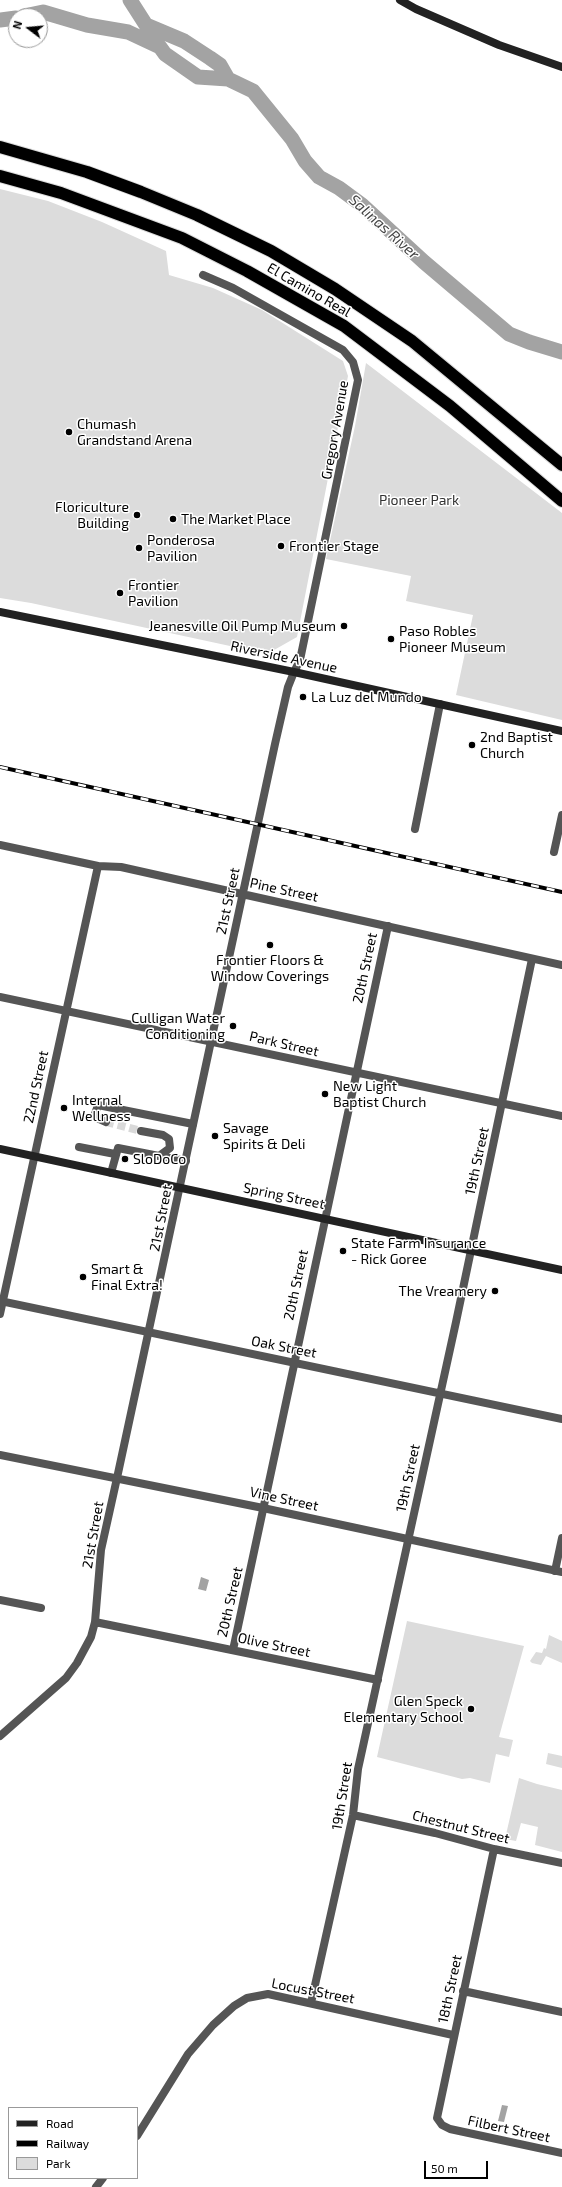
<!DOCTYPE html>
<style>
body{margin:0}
#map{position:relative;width:562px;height:2187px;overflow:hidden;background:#fff;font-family:"Exo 2",sans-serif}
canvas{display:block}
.legend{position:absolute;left:8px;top:2107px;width:130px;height:72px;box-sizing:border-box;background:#fff;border:1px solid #999;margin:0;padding:5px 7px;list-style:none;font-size:12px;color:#000}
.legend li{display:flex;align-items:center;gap:8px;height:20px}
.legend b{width:20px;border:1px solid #999}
.north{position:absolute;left:8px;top:8px;width:40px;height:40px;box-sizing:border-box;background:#fff;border:1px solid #999;border-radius:50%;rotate:286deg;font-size:11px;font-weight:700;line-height:16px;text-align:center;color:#000}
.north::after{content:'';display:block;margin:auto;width:14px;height:18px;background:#000;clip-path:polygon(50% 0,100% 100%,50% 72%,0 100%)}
.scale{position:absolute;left:424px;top:2161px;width:64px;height:18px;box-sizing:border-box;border:2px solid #000;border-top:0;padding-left:5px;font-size:12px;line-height:14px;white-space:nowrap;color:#000;-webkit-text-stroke:3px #fff;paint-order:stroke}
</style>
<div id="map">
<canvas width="562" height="2187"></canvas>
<ul class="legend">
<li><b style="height:5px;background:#222"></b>Road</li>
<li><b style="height:5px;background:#000"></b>Railway</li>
<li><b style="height:11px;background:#dcdcdc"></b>Park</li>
</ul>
<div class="north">N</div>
<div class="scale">50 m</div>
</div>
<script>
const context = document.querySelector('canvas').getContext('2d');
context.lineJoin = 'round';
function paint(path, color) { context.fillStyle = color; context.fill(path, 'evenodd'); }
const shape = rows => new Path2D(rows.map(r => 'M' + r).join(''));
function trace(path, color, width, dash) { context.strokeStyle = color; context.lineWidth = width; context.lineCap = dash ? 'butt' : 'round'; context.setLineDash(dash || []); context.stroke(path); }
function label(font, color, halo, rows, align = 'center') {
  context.font = font + ' "Exo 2",sans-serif'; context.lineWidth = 3; context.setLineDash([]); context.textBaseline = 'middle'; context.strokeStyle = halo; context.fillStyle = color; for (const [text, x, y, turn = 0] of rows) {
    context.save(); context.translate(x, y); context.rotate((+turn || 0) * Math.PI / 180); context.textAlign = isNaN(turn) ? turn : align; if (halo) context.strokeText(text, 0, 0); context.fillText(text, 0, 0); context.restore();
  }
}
const green = shape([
 [0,189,48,201,102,222,166,251,169,275,213,288,262,310,343,361,348,376,297,637,267,654,31,603,0,598],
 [366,363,562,513,562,720,456,695,473,615,406,601,411,576,326,559,355,426],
 [407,1621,524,1646,499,1737,513,1740,509,1757,496,1754,490,1783,470,1778,462,1779,377,1757],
 [549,1635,562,1641,562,1663,546,1656,541,1665,532,1663,530,1661,536,1652,542,1653,544,1648,546,1649],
 [548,1753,562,1756,562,1768,546,1764],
 [519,1778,537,1784,562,1790,562,1852,535,1845,538,1827,521,1823,516,1841,505,1839]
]);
const water = shape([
 [201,1577,209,1580,206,1591,198,1589],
 [502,2105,508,2106,504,2122,498,2121]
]);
const river = shape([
 [130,0,146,25,184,41,210,58,220,65,228,79],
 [24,16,43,12,87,25,128,32,160,47,165,54,198,77,228,79,253,91,292,139,305,161,319,177,339,188,362,205,424,262,509,334,529,342,562,352],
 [0,20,16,18]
]);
const minorTunnel = shape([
 [106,1122,141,1131]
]);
const minor = shape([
 [203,275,233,288,343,350,353,362,358,380,300,660,294,672],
 [415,829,440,704],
 [0,845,98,866,121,867,242,894],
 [554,852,562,815],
 [0,997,562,1116],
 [106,1122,97,1118,95,1114,98,1105,193,1124],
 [79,1147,115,1154],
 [159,1156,186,1161],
 [111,1173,118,1148,159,1156,170,1148,169,1139,163,1135,141,1131],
 [0,1301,562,1419],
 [0,1314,98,866],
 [555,1571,562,1538],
 [0,1600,41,1608],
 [95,1622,378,1680],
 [233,1650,388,926],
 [0,1736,66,1678,77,1663,91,1637,95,1622,101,1550,117,1478],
 [353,1815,435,1833,494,1849,562,1863],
 [494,1849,437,2118,442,2125,450,2129,562,2153],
 [463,1991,562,2012],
 [311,2003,353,1815,358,1769,456,1322,532,959],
 [137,2136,188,2054,213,2025,234,2006,247,1998,268,1994,453,2035],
 [96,2187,103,2178]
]);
const tertiary = shape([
 [242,894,562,965],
 [0,1455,263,1508,562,1572],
 [117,1478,275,744,288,687,294,672]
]);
const secondary = shape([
 [400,0,416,9,499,45,562,67],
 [0,612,294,672,562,731],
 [0,1149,562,1270]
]);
const motorway = shape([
 [0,147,87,172,141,192,197,215,271,251,335,289,412,341,562,465],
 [0,176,61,193,182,238,247,271,344,326,450,406,562,501]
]);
const rail = shape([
 [0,767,562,892]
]);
const markers = [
 [69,432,4,"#000"],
 [137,515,4,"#000"],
 [173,519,4,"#000"],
 [281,546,4,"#000"],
 [139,548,4,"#000"],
 [120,593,4,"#000"],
 [344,626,4,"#000"],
 [391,639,4,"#000"],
 [303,697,4,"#000"],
 [472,745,4,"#000"],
 [270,945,4,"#000"],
 [233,1026,4,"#000"],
 [325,1094,4,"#000"],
 [64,1108,4,"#000"],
 [215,1136,4,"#000"],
 [125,1159,4,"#000"],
 [343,1251,4,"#000"],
 [83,1277,4,"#000"],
 [495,1291,4,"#000"],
 [471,1709,4,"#000"]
];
const streetNames = [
 ["El Camino Real",309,290,30],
 ["Gregory Avenue",335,430,-80],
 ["Riverside Avenue",284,657,12],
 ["Pine Street",284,890,12],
 ["21st Street",228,901,-78],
 ["20th Street",365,968,-78],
 ["Park Street",284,1044,13],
 ["22nd Street",36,1087,-78],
 ["19th Street",477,1161,-78],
 ["Spring Street",284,1196,12],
 ["21st Street",161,1218,-79],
 ["20th Street",296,1285,-78],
 ["Oak Street",284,1347,11],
 ["19th Street",408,1478,-78],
 ["Vine Street",284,1499,12],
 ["21st Street",93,1535,-80],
 ["20th Street",230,1602,-77],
 ["Olive Street",274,1645,12],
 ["19th Street",342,1796,-81],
 ["Chestnut Street",461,1827,14],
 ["18th Street",450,1989,-78],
 ["Locust Street",313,1991,11],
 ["Filbert Street",509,2129,12]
];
const poiNames = [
 ["Chumash",77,424],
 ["Grandstand Arena",77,440],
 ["Floriculture",129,507,"right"],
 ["Building",129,523,"right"],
 ["The Market Place",181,519],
 ["Ponderosa",147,540],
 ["Pavilion",147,556],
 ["Frontier Stage",289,546],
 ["Frontier",128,585],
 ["Pavilion",128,601],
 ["Jeanesville Oil Pump Museum",336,626,"right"],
 ["Paso Robles",399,631],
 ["Pioneer Museum",399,647],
 ["La Luz del Mundo",311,697],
 ["2nd Baptist",480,737],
 ["Church",480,753],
 ["Frontier Floors &",270,960,"center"],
 ["Window Coverings",270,976,"center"],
 ["Culligan Water",225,1018,"right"],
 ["Conditioning",225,1034,"right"],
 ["New Light",333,1086],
 ["Baptist Church",333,1102],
 ["Internal",72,1100],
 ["Wellness",72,1116],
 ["Savage",223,1128],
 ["Spirits & Deli",223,1144],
 ["SloDoCo",133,1159],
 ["State Farm Insurance",351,1243],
 ["- Rick Goree",351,1259],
 ["Smart &",91,1269],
 ["Final Extra!",91,1285],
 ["The Vreamery",487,1291,"right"],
 ["Glen Speck",463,1701,"right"],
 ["Elementary School",463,1717,"right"]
];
const parkNames = [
 ["Pioneer Park",419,500]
];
const waterNames = [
 ["Salinas River",384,227,42]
];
paint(green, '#dcdcdc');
paint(water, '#a3a3a3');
trace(river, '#a3a3a3', 15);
trace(minorTunnel, '#d9d9d9', 8, [8, 4]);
trace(motorway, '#dbdbdb', 14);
trace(minor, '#555', 8);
trace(tertiary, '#555', 8);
trace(secondary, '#222', 8);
trace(motorway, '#000', 12);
trace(rail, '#000', 4);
trace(rail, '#fff', 2.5, [8]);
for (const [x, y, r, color] of markers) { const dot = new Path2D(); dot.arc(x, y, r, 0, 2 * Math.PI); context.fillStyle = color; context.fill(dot); trace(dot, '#fff', 1.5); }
label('14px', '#000', '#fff', streetNames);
label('14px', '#000', '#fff', poiNames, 'left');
label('14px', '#333', '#fff', parkNames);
label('italic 15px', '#444', '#fff', waterNames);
</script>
